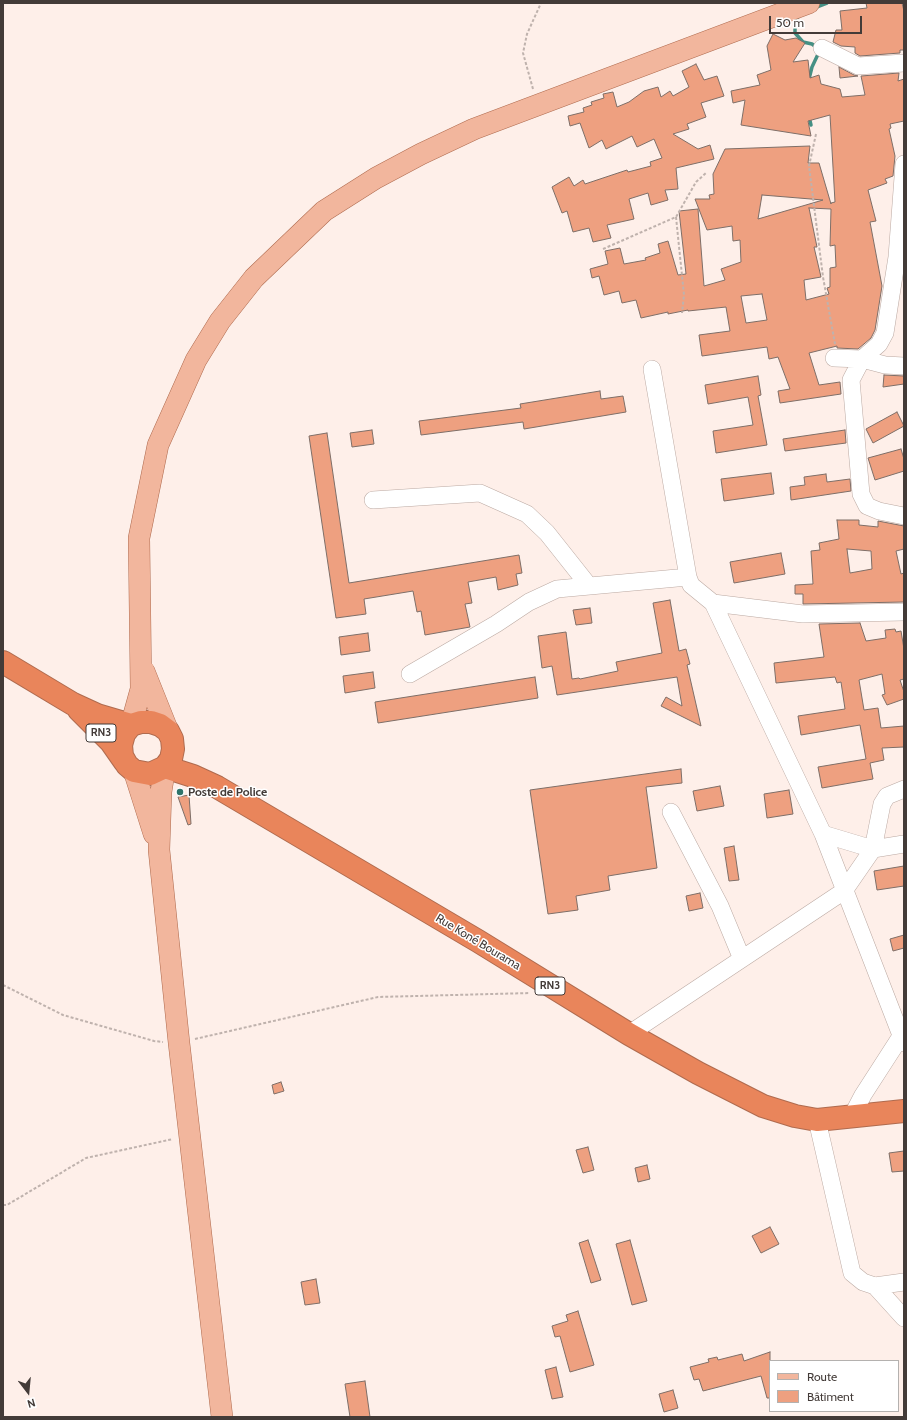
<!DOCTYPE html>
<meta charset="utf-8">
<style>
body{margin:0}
#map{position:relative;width:907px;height:1420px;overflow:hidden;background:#feefe9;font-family:Cabin,sans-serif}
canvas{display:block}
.frame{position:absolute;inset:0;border:4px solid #433b38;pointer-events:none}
.legend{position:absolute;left:769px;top:1360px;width:130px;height:52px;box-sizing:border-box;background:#fff;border:1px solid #b4b1af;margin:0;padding:5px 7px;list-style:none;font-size:12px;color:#433b38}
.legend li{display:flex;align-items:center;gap:8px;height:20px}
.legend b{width:20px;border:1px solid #b4b1af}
.north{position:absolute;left:8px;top:1372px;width:40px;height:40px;-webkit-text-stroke:3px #fff;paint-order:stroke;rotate:164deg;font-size:11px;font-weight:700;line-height:16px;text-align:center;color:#433b38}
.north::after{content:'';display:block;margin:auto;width:14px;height:18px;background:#433b38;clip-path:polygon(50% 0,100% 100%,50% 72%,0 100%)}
.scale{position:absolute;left:769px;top:16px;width:93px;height:18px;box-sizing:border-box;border:2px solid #433b38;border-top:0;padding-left:5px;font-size:12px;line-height:14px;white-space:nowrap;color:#433b38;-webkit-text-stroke:3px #fff;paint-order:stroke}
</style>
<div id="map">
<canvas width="907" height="1420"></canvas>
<div class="frame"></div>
<ul class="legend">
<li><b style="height:5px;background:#f2b69d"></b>Route</li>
<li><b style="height:11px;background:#eea080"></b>Bâtiment</li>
</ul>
<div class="north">N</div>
<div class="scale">50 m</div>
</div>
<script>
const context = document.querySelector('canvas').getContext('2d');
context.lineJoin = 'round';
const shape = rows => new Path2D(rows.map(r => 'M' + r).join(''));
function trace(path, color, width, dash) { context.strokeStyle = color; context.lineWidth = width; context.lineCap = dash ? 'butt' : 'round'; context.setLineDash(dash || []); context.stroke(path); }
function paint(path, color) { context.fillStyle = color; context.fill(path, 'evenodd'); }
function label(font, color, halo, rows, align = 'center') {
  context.font = font + ' Cabin,sans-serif'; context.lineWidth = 3; context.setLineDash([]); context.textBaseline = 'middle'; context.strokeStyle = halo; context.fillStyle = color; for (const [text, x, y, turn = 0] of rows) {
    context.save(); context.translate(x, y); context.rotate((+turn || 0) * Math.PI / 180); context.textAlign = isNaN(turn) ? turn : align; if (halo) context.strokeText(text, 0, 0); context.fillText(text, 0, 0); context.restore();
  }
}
const stream = shape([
 [814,8,827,3],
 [798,17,795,18,795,33,803,42,812,44,820,50,812,67,809,79],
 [809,117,811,125]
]);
const building = shape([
 [866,3,902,3,904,11,904,50,900,50,900,53,860,56,855,53,855,47,841,46,833,42,836,30,842,30,840,11,867,8,866,3],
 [773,34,785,40,796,38,805,43,793,62,808,60,810,78,819,75,821,84,840,89,842,97,865,95,861,76,899,73,898,81,904,79,904,121,890,124,891,128,889,129,895,156,893,176,885,179,887,183,868,190,876,221,870,222,882,286,875,330,871,338,858,349,837,348,837,346,809,353,819,385,840,382,841,394,780,403,778,391,790,389,778,357,769,359,767,347,702,356,699,335,730,331,726,307,688,311,688,310,668,314,668,312,641,318,636,300,622,303,619,291,604,295,599,276,592,278,590,269,608,264,605,251,620,248,624,264,646,260,645,258,660,253,658,244,668,241,678,275,686,274,679,211,698,209,704,286,725,280,721,269,741,262,740,240,733,241,732,226,707,230,695,199,710,199,709,195,714,194,713,174,725,149,810,146,808,163,819,163,831,204,831,203,835,202,830,115,808,121,811,136,741,125,745,100,733,103,731,91,760,85,757,75,771,70,767,46,773,34],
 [762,195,823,200,758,219,762,195],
 [809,208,831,209,830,246,835,245,836,267,830,268,830,287,827,288,829,294,806,300,804,280,821,277,814,247,817,247,809,208],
 [762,294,767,320,746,323,741,296,762,294],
 [696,64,704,80,717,76,724,96,701,103,706,117,687,124,689,129,673,134,698,149,710,145,714,159,676,168,678,189,665,190,668,200,651,205,648,193,629,199,634,219,607,225,611,238,593,242,589,228,573,232,567,211,562,213,552,187,569,177,574,186,583,180,585,184,627,170,628,172,651,166,650,162,662,158,654,139,637,147,632,136,606,149,602,140,589,148,580,123,570,126,568,116,584,112,583,108,592,105,591,102,604,98,603,94,613,92,617,107,629,102,644,91,658,87,661,97,670,91,673,96,689,87,682,71,696,64],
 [839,67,854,75,858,76,840,78,839,67],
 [884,375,904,376,904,384,883,387,884,375],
 [758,376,761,395,758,396,767,445,716,453,713,431,753,425,748,397,708,404,705,385,758,376],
 [600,391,601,399,623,396,626,412,524,429,523,422,421,435,419,421,521,408,520,404,600,391],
 [897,412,904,426,873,443,866,429,897,412],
 [372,430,374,444,352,447,350,433,372,430],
 [845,430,846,443,785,451,783,439,845,430],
 [327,433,349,583,519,555,522,573,516,574,518,585,498,590,496,577,468,582,472,603,465,604,470,627,425,635,421,611,417,612,413,591,364,599,366,614,336,618,309,436,327,433],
 [901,449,904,459,904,471,875,480,868,458,901,449],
 [771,473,774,494,724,501,721,479,771,473],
 [826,474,827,482,850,479,851,491,791,500,790,487,805,485,804,477,826,474],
 [837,520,859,520,859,525,878,527,878,521,904,526,904,549,896,551,901,574,904,573,904,602,803,604,803,594,795,594,795,585,813,584,811,551,820,550,819,543,839,539,837,520],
 [847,549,871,551,872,569,850,573,847,549],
 [781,553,785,574,734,583,730,562,781,553],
 [670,600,679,651,686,649,690,664,687,665,701,726,661,706,666,697,682,706,677,677,557,695,552,666,542,668,538,636,566,632,572,679,579,678,580,679,618,671,616,662,662,653,653,603,670,600],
 [590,608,592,623,576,625,573,610,590,608],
 [860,623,866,641,886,638,885,630,895,629,896,632,901,631,904,649,904,679,900,680,904,692,904,699,887,705,882,695,885,694,882,674,859,680,864,710,878,708,881,728,904,726,904,747,882,748,884,760,870,763,873,779,822,788,818,767,866,759,860,725,801,735,798,716,845,709,841,682,837,683,835,677,776,683,774,663,824,657,819,624,860,623],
 [368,633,370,651,341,655,339,637,368,633],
 [373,672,375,688,345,693,343,676,373,672],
 [535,677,538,698,378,723,375,702,535,677],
 [681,769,682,783,646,787,657,868,608,876,610,890,576,896,578,910,548,914,530,790,681,769],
 [720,786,724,806,697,811,693,791,720,786],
 [789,790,793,814,767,818,764,794,789,790],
 [189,795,191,824,188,825,178,797,189,795],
 [734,846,739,880,729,881,724,848,734,846],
 [904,866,904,886,877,890,874,871,904,866],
 [700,893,703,908,689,911,686,896,700,893],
 [904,935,904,948,893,951,890,939,904,935],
 [281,1082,284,1091,274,1094,272,1085,281,1082],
 [588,1147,594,1170,583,1173,576,1150,588,1147],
 [904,1151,904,1171,892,1172,889,1153,904,1151],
 [647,1165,650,1179,638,1182,635,1168,647,1165],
 [770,1227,779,1244,761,1253,752,1236,770,1227],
 [588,1240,601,1280,591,1283,579,1243,588,1240],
 [630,1240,647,1301,632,1305,616,1244,630,1240],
 [316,1279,320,1303,305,1305,301,1282,316,1279],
 [578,1311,594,1365,570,1372,560,1336,555,1337,552,1326,568,1321,566,1315,578,1311],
 [770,1352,770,1398,767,1398,761,1376,703,1391,699,1379,694,1380,690,1367,709,1362,708,1359,717,1357,718,1360,742,1354,744,1361,770,1352],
 [556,1367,563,1397,552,1399,545,1370,556,1367],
 [365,1381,370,1417,350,1417,345,1384,365,1381],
 [673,1390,678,1408,664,1412,659,1394,673,1390]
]);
const path = shape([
 [533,89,523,53,527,34,541,3],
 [816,134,809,166,823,277,835,344],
 [676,217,684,295,682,313],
 [603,249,676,217,696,182,706,173],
 [3,985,63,1015,154,1041,163,1042],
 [195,1039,378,997,530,993],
 [3,1205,7,1205,86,1158,173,1139]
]);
const minor = shape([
 [822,48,858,66,904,63],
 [834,358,862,359,851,380,861,494,867,506,879,511,904,516],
 [862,359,879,344,885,333,897,257,904,164],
 [862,359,885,365,904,366],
 [652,369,688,577,691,585,713,603,823,834,904,1043],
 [373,500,480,493,527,514,547,533,589,586],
 [713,603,803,614,904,612],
 [410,674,496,624,529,602,557,589,688,577],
 [671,812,720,906,742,959],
 [823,834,873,849,882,804,887,796,904,789],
 [629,1034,844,891,873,849,904,844],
 [852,1116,863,1095,901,1036],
 [817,1120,852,1273,863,1282,875,1286,904,1282],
 [875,1286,904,1318]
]);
const major = shape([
 [144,671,168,731],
 [131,725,141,689,139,538,158,445,196,360,220,321,254,278,324,211,376,178,421,154,474,129,809,3],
 [165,767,161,792,159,850,179,1043,222,1417],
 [134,771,154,834]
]);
const highway = shape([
 [3,662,73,704,97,715,131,725],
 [79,710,111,742,125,762],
 [141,722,151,722,160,725,168,731,172,739,173,749,171,759,165,767,150,774,134,771,127,765,122,756,121,745,124,734,131,725,141,722],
 [165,767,193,776,217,787,478,941,629,1034,698,1073,763,1106,795,1116,817,1120,904,1111]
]);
const markers = [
 [180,792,4,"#2e746a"]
];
const shields = [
 [101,733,30],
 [550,986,30]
];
const shieldNames = [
 ["RN3",101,733],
 ["RN3",550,986]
];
const poiNames = [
 ["Poste de Police",188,792]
];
const streetNames = [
 ["Rue Koné Bourama",478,942,31]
];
trace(stream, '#459084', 3.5);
paint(building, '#eea080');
trace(building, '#7e6e67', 1);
trace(minor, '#bba9a2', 18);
trace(major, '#af6b4f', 22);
trace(highway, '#af6b4f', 24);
trace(path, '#bfb2ad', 2, [3, 2]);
trace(minor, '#fff', 17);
trace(major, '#f2b69d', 21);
trace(highway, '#e9855b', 22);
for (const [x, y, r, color] of markers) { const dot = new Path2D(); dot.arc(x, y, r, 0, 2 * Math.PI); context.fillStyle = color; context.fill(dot); trace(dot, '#fff', 1.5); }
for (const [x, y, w] of shields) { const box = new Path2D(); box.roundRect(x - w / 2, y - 9, w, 18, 3); context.fillStyle = '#fff'; context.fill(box); trace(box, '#433b38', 1); }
label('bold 11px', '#433b38', null, shieldNames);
label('bold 12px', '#433b38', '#fff', poiNames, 'left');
label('12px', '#433b38', '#fff', streetNames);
</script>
